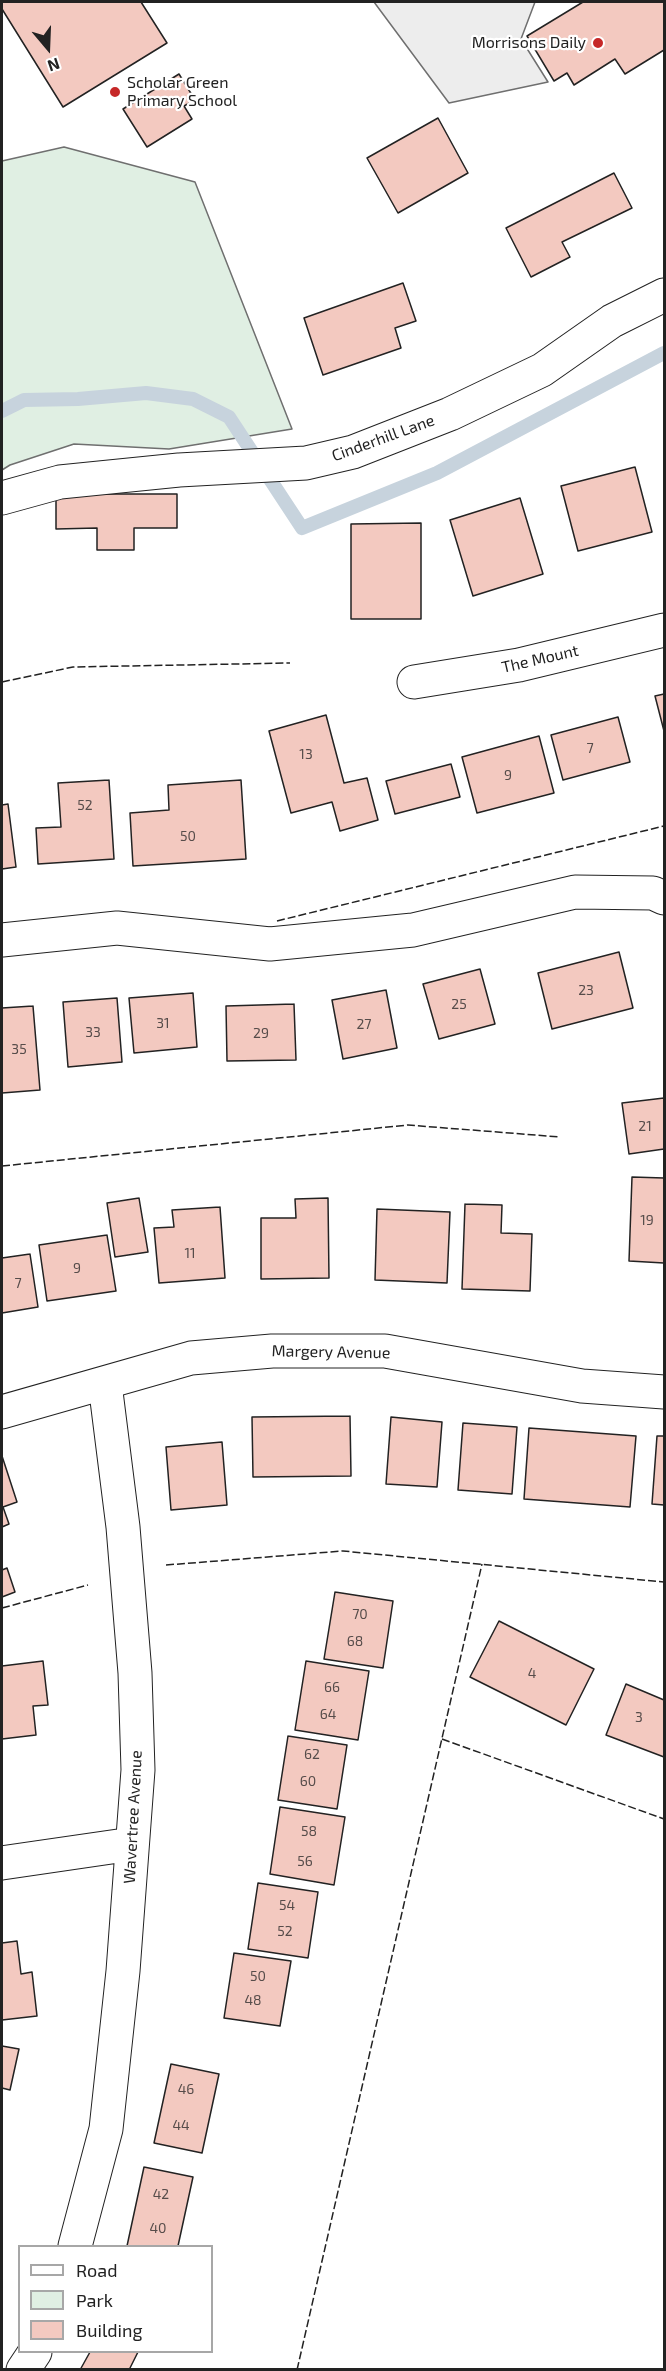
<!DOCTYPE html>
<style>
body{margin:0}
#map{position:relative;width:666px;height:2371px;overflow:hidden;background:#fff;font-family:"Exo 2",sans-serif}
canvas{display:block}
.frame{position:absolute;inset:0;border:3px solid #222;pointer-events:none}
.legend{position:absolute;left:18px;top:2245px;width:195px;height:108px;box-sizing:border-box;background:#fff;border:2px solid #a7a7a7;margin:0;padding:8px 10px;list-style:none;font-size:18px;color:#222}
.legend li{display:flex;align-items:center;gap:12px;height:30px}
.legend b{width:30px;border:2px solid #a7a7a7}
.north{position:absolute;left:18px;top:18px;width:60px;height:60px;-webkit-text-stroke:4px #fff;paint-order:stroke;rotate:161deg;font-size:16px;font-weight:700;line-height:24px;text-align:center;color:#222}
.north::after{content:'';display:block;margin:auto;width:21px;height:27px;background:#222;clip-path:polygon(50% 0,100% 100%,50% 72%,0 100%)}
</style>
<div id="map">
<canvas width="666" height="2371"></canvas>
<div class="frame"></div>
<ul class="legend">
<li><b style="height:8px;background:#fff"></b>Road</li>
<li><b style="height:16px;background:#e0efe3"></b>Park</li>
<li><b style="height:16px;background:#f3c9c0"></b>Building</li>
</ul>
<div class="north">N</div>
</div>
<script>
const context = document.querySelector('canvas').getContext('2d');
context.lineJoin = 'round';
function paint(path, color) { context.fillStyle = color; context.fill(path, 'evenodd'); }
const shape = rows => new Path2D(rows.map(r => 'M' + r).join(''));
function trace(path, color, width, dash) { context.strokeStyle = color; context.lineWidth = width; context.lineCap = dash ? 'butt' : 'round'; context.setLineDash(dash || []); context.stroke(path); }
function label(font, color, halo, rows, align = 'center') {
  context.font = font + ' "Exo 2",sans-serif'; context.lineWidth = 4.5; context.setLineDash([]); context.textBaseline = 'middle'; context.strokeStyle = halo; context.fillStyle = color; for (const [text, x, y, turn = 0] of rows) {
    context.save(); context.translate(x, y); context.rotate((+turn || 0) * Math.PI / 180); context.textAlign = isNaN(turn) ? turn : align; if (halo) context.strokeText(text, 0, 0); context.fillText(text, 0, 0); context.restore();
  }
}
const green = shape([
 [64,147,195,182,292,429,169,449,74,444,10,465,2,470,2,161,64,147]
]);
const parking = shape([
 [374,2,535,2,521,39,548,82,449,103,374,2]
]);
const stream = shape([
 [2,411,24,400,78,399,146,393,193,399,229,417,302,528,437,473,664,353]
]);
const building = shape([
 [2,2,141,2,167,43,63,107,2,9,2,2],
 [583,2,664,2,664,50,625,74,615,59,574,85,567,73,554,81,527,36,583,2],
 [179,74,195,100,184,106,192,119,147,147,123,109,179,74],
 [438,118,468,173,398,213,367,158,438,118],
 [614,173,632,208,562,242,570,257,531,277,506,228,614,173],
 [403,283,416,321,395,328,401,348,323,375,304,318,403,283],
 [635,467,652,532,578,551,561,486,635,467],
 [56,494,177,494,177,528,134,528,134,550,97,550,97,528,56,529,56,494],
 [520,498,543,574,473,596,450,520,520,498],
 [421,523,421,619,351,619,351,524,421,523],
 [664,694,664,731,655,696,664,694],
 [326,715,344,783,367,778,378,820,340,831,332,802,291,813,269,731,326,715],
 [618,717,630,762,563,780,551,735,618,717],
 [539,736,554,793,477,813,462,757,539,736],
 [451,764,460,797,395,814,386,781,451,764],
 [109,780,114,859,38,864,36,828,61,827,58,783,109,780],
 [241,780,246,859,133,866,130,813,169,810,168,785,241,780],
 [8,804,16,867,2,869,2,805,8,804],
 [619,952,633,1008,552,1029,538,973,619,952],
 [480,969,495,1024,439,1039,423,984,480,969],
 [386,990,397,1048,343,1059,332,1000,386,990],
 [193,993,197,1047,134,1053,129,998,193,993],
 [117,998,122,1062,68,1067,63,1002,117,998],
 [294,1004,296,1060,227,1061,226,1006,294,1004],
 [33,1006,40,1090,2,1093,2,1008,33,1006],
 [664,1098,664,1149,629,1154,622,1103,664,1098],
 [632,1177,664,1178,664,1263,629,1261,632,1177],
 [139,1198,148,1252,115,1257,107,1203,139,1198],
 [328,1198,329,1278,261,1279,261,1218,296,1218,295,1199,328,1198],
 [465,1204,502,1205,501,1233,532,1234,530,1291,462,1289,465,1204],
 [220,1207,225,1278,159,1283,154,1228,174,1227,172,1210,220,1207],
 [377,1209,450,1212,447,1283,375,1280,377,1209],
 [107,1235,116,1291,47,1301,39,1245,107,1235],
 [30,1254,38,1307,2,1313,2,1258,30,1254],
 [350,1416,351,1476,253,1477,252,1417,350,1416],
 [391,1417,442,1422,437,1487,386,1484,391,1417],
 [463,1423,517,1427,512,1494,458,1490,463,1423],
 [529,1428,636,1436,630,1507,524,1499,529,1428],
 [657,1436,664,1436,664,1505,652,1504,657,1436],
 [222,1442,227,1505,171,1510,166,1447,222,1442],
 [2,1456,17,1502,3,1507,9,1524,2,1527,2,1456],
 [7,1568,15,1592,2,1597,2,1570,7,1568],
 [335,1592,393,1601,383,1668,324,1659,335,1592],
 [499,1621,594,1669,566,1725,470,1677,499,1621],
 [43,1661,48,1705,33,1706,36,1735,2,1739,2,1666,43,1661],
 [306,1661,369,1671,358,1740,295,1730,306,1661],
 [626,1684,664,1700,664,1757,606,1735,626,1684],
 [288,1736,347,1745,337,1809,278,1800,288,1736],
 [280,1807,345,1817,334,1885,270,1874,280,1807],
 [258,1883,318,1892,308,1958,248,1949,258,1883],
 [17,1941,21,1974,32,1972,37,2016,2,2020,2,1943,17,1941],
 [234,1953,291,1961,280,2026,224,2018,234,1953],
 [2,2046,19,2049,10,2090,2,2088,2,2046],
 [171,2064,219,2074,202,2153,154,2143,171,2064],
 [144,2167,193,2177,178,2246,127,2246,144,2167],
 [90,2352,138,2352,129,2370,80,2370,90,2352]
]);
const street = shape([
 [2,498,60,482,179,470,306,463,353,452,450,414,542,370,612,321,664,295],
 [414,682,519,665,664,630],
 [2,940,117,928,270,944,413,930,575,892,653,893,664,898],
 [2,1412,191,1358,272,1351,385,1351,582,1386,664,1392],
 [2,1863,132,1844],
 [75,2246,106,2129,123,1971,138,1770,135,1673,123,1527,105,1384],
 [23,2370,35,2352]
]);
const fence = shape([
 [2,682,73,667,290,663],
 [277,921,664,826],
 [2,1166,408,1125,560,1137],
 [166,1565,343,1551,664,1582],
 [2,1608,88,1585],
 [442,1739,664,1819],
 [297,2370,482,1564]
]);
const markers = [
 [598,43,6,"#c62828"],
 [115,92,6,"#c62828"]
];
const numberNames = [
 ["7",590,748],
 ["13",306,754],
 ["9",508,775],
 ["52",85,805],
 ["50",188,836],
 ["23",586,990],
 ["25",459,1004],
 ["31",163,1023],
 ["27",364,1024],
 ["33",93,1032],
 ["29",261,1033],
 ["35",19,1049],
 ["21",645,1126],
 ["19",647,1220],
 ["11",190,1253],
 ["9",77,1268],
 ["7",18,1283],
 ["70",360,1614],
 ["68",355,1641],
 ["4",532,1673],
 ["66",332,1687],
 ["64",328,1714],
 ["3",639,1717],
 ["62",312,1754],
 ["60",308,1781],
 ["58",309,1831],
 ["56",305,1861],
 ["54",287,1905],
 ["52",285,1931],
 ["50",258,1976],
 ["48",253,2000],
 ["46",186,2089],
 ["44",181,2125],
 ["42",161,2194],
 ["40",158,2228]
];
const poiNames = [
 ["Morrisons Daily",586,43],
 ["Scholar Green",127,83,"left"],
 ["Primary School",127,101,"left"]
];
const streetNames = [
 ["Cinderhill Lane",383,438,-20],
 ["The Mount",540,659,-13],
 ["Margery Avenue",331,1352,1],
 ["Wavertree Avenue",133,1817,-87]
];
paint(green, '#e0efe3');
trace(green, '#6f6f6f', 1.5);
paint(parking, '#ededed');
trace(parking, '#6f6f6f', 1.5);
trace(stream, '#c7d3dd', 14);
paint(building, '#f3c9c0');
trace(building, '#222', 1.5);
trace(street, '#222', 35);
trace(street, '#fff', 33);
trace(fence, '#222', 1.5, [8, 3]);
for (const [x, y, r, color] of markers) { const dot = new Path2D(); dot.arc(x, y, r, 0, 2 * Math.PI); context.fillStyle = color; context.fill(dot); trace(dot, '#fff', 2); }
label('14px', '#564c4a', null, numberNames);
label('16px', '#222', '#fff', poiNames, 'right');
label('16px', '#222', '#fff', streetNames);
</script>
